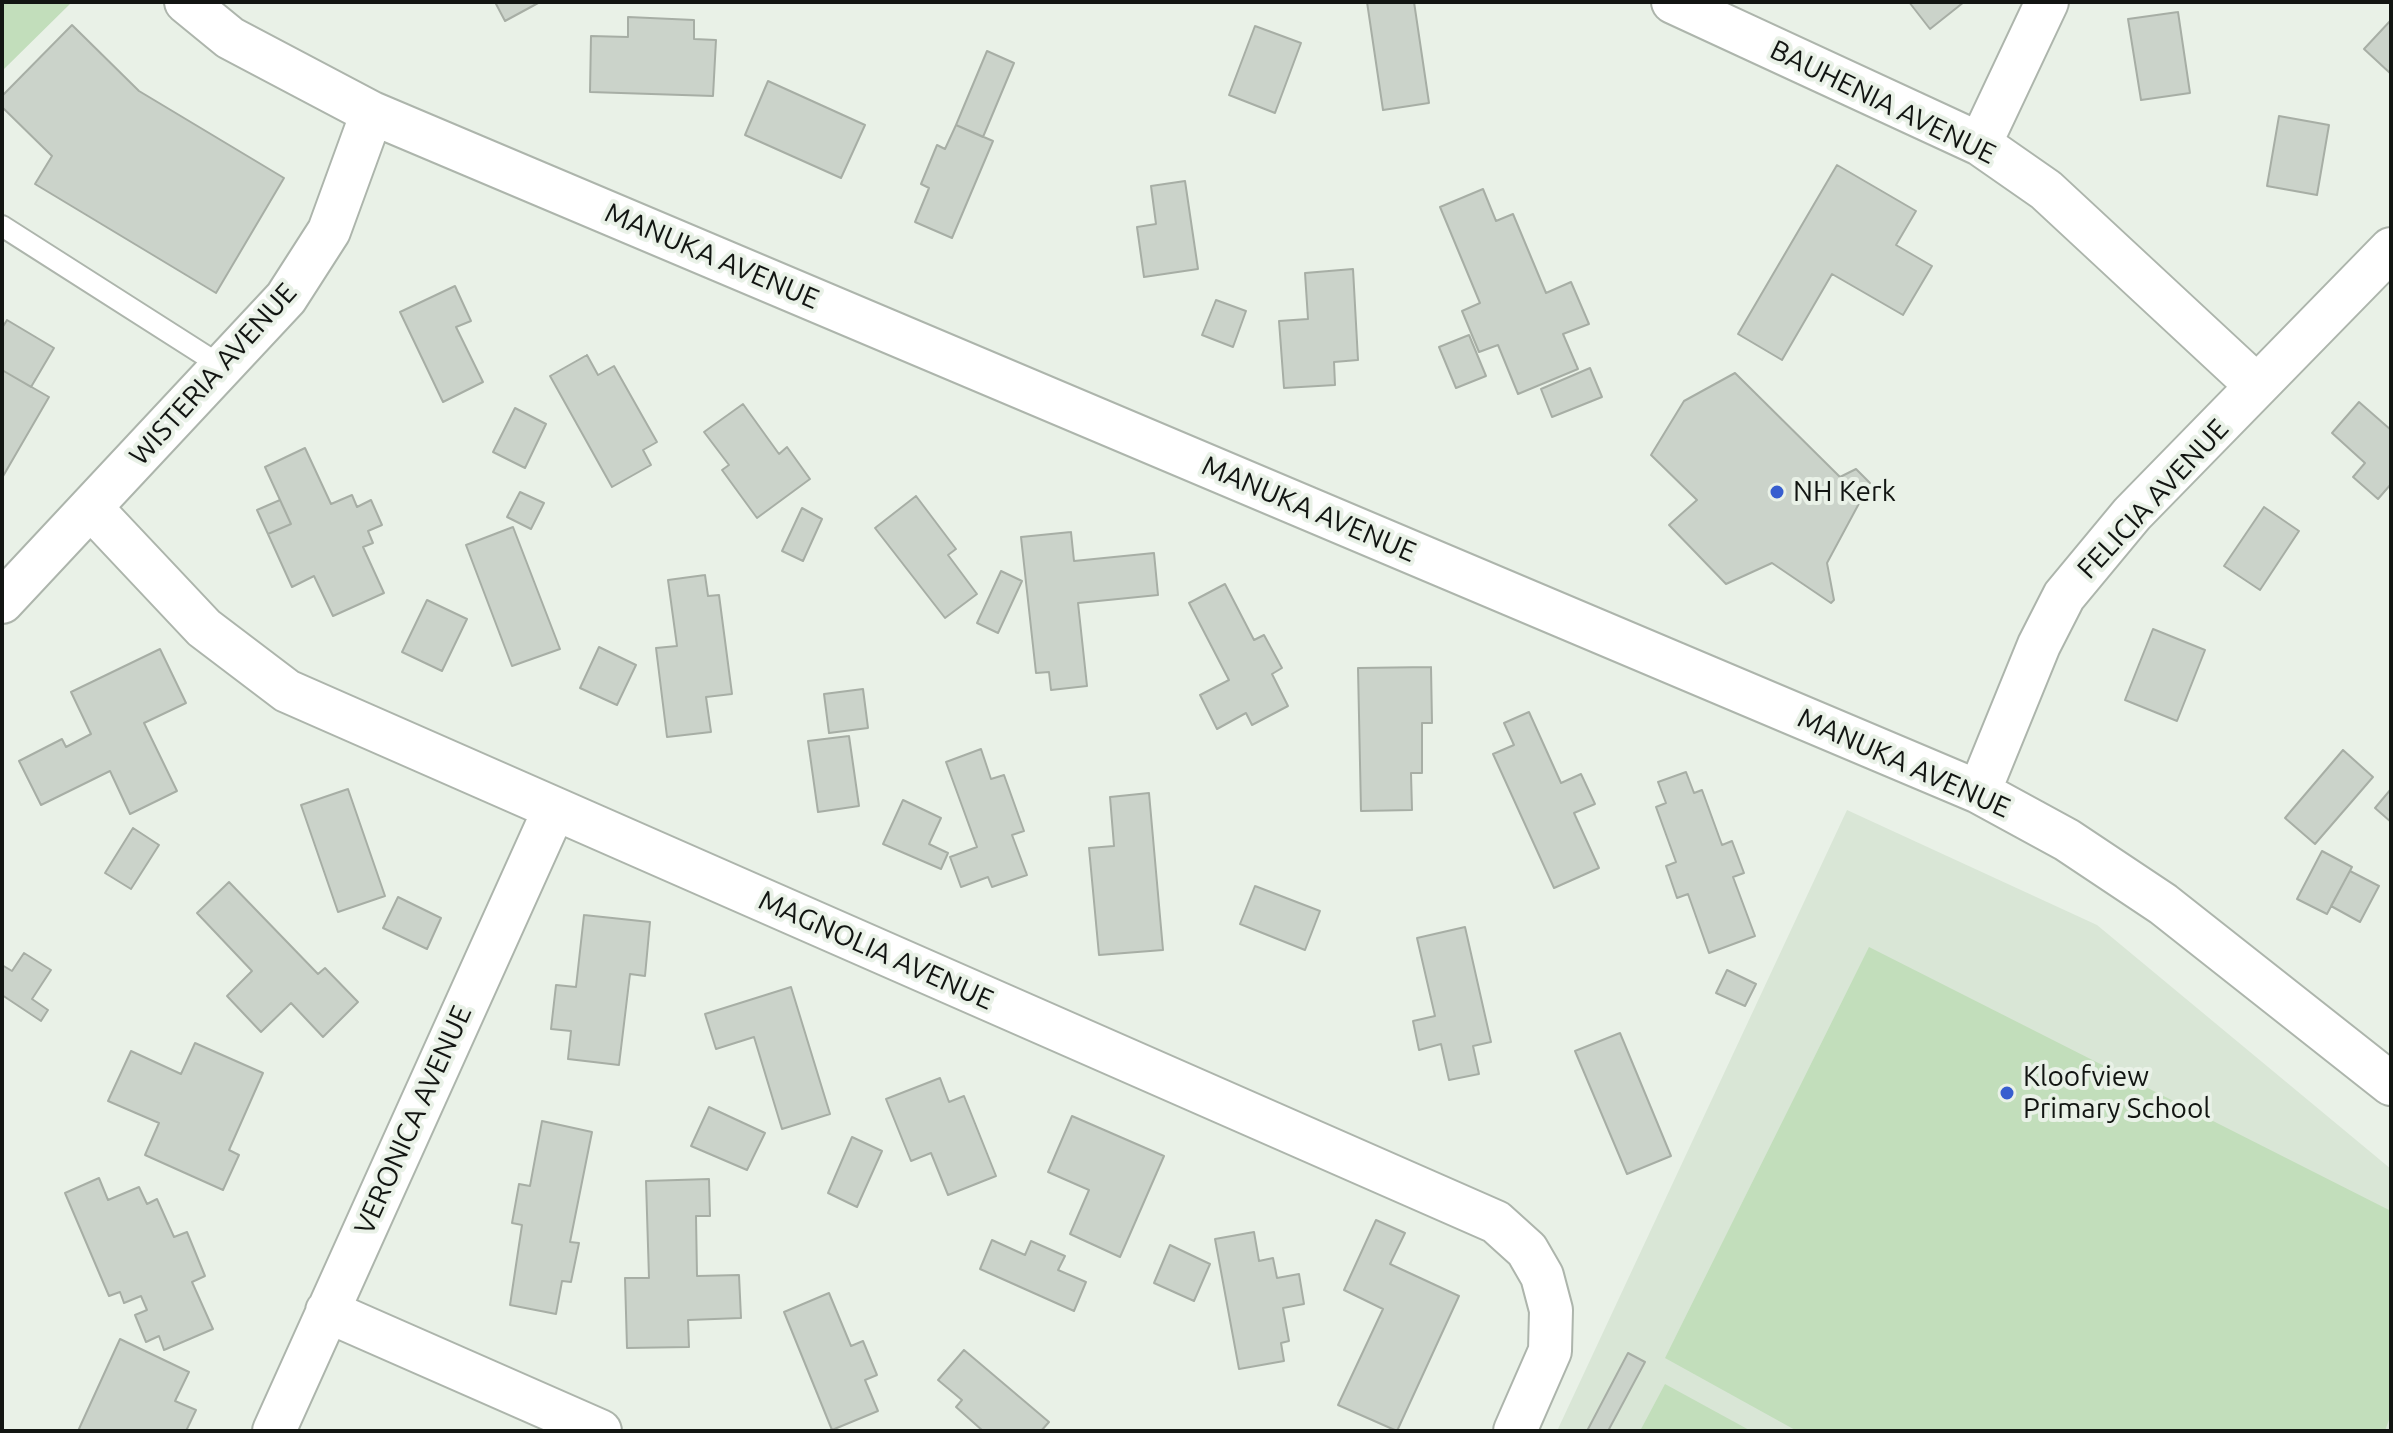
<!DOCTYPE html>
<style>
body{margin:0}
#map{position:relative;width:2393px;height:1433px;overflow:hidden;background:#e9f1e7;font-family:Ubuntu,sans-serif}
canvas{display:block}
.frame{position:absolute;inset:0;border:4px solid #121512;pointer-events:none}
</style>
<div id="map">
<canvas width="2393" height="1433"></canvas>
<div class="frame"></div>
</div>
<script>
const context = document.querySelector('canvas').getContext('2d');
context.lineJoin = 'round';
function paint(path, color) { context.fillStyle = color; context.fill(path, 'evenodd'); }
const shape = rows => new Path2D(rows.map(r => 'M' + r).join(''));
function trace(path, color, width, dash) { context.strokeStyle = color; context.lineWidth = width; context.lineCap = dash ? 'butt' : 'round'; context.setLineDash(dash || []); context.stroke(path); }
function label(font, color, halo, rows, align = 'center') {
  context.font = font + ' Ubuntu,sans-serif'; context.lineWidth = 8; context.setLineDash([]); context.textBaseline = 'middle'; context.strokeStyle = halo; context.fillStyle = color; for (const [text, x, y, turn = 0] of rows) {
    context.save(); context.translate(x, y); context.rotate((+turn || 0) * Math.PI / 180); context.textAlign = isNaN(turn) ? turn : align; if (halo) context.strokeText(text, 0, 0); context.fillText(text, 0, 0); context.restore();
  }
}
const built = shape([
 [1847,810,2097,925,2391,1169,2391,1431,1557,1431]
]);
const green = shape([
 [2,2,72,2,2,71],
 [1869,947,2391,1211,2391,1414,2385,1431,1797,1431,1665,1358],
 [1665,1384,1751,1431,1640,1431]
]);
const building = shape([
 [495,2,540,2,505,21,495,2],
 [1367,2,1414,2,1429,103,1383,110,1367,2],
 [1909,2,1964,2,1930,29,1909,2],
 [2178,12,2190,93,2141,100,2128,19,2178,12],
 [628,17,694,20,694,39,716,40,713,96,590,92,591,36,628,37,628,17],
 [2391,20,2391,74,2364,49,2391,20],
 [72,25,139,91,284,178,216,293,35,184,52,156,2,107,2,96,72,25],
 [1255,26,1301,43,1275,113,1229,95,1255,26],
 [987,51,1014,63,983,137,956,125,987,51],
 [768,81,865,125,841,178,745,135,768,81],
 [2279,116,2329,125,2317,195,2267,186,2279,116],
 [956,125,993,141,952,238,915,222,929,188,921,184,937,145,945,149,956,125],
 [1837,165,1916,211,1896,245,1932,266,1903,315,1832,274,1782,360,1738,334,1837,165],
 [1185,181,1198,269,1144,277,1137,227,1156,224,1151,186,1185,181],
 [1483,189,1496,221,1513,214,1546,293,1571,282,1589,324,1563,334,1578,369,1518,394,1498,345,1479,352,1462,311,1480,303,1440,207,1483,189],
 [1353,269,1358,360,1334,362,1335,385,1284,388,1279,321,1308,319,1305,273,1353,269],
 [455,286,471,321,456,327,483,382,443,402,400,312,455,286],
 [1216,300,1246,311,1233,347,1202,335,1216,300],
 [7,320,54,348,31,387,2,370,2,328,7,320],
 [1469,335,1486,376,1456,388,1439,347,1469,335],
 [587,355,598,375,614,366,657,442,643,450,651,465,612,487,550,376,587,355],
 [1590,368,1602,397,1552,417,1541,389,1590,368],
 [2,370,49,397,2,478,2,370],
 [1735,373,1840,477,1856,469,1870,483,1827,563,1834,600,1831,603,1772,563,1726,584,1669,525,1697,500,1651,455,1684,401,1735,373],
 [2359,402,2391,430,2391,484,2378,499,2353,477,2365,463,2332,433,2359,402],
 [743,404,779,454,787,447,810,479,757,518,722,470,729,465,704,432,743,404],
 [515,408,546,424,525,468,493,452,515,408],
 [305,448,331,504,352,495,357,507,371,500,382,525,368,531,373,543,363,547,384,593,333,616,314,576,292,587,268,534,291,524,265,467,305,448],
 [520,492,544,503,531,529,507,517,520,492],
 [916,496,956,549,948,555,977,594,945,618,875,528,916,496],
 [280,500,291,524,268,534,257,510,280,500],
 [2264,507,2299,531,2260,590,2224,566,2264,507],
 [802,508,822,519,803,561,782,551,802,508],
 [513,527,560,649,512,666,466,545,513,527],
 [1071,532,1074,561,1154,553,1158,595,1078,603,1087,686,1051,690,1049,672,1036,673,1021,537,1071,532],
 [1001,571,1022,581,998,633,977,623,1001,571],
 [705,575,708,596,719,595,732,694,706,697,711,732,667,737,656,648,677,646,668,580,705,575],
 [1225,584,1254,640,1264,635,1282,668,1272,674,1288,706,1252,725,1246,713,1217,729,1200,695,1229,680,1189,603,1225,584],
 [427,600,467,619,442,671,402,652,427,600],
 [2153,629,2205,650,2177,721,2125,700,2153,629],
 [599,647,636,665,617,705,580,688,599,647],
 [160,649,186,703,144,723,177,791,130,814,110,771,41,805,19,761,62,739,66,747,91,734,71,692,160,649],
 [1431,667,1432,723,1422,723,1422,773,1411,773,1412,810,1361,811,1358,668,1431,667],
 [863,689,868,728,829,733,824,694,863,689],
 [1529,712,1561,783,1581,774,1595,804,1574,813,1599,868,1554,888,1493,754,1514,745,1504,723,1529,712],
 [849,736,859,806,818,812,808,741,849,736],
 [981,749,991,779,1004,775,1024,831,1012,835,1027,875,992,887,988,877,961,887,950,857,977,847,946,762,981,749],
 [2343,750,2373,777,2315,844,2285,818,2343,750],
 [1686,772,1694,793,1702,790,1722,845,1732,841,1744,873,1733,877,1755,936,1709,953,1688,894,1677,898,1666,866,1676,862,1656,807,1666,803,1658,782,1686,772],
 [348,789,385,896,338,912,301,805,348,789],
 [2391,789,2391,822,2375,808,2391,789],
 [1149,793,1163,950,1099,955,1089,848,1114,846,1110,797,1149,793],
 [903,800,941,818,929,844,948,853,941,869,883,844,903,800],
 [133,828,159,845,131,889,105,873,133,828],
 [2322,851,2352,867,2327,914,2297,899,2322,851],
 [2350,871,2379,886,2360,922,2331,906,2350,871],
 [229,882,318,974,325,968,358,1002,323,1037,291,1003,261,1032,227,996,252,971,197,913,229,882],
 [1255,886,1320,911,1305,950,1240,924,1255,886],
 [398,897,441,918,427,949,383,928,398,897],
 [584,915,650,922,645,976,630,974,619,1065,568,1059,571,1031,551,1029,556,985,576,987,584,915],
 [1465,927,1491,1042,1473,1046,1479,1074,1449,1080,1441,1044,1419,1050,1413,1021,1435,1016,1417,938,1465,927],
 [24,953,51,970,32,999,48,1010,41,1021,2,995,2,965,12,971,24,953],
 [1727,970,1756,984,1745,1006,1716,993,1727,970],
 [791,987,830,1114,782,1129,754,1037,716,1049,705,1014,791,987],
 [1620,1033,1671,1156,1627,1174,1575,1051,1620,1033],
 [195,1043,263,1073,229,1150,239,1155,223,1190,145,1155,159,1123,108,1101,131,1051,181,1074,195,1043],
 [940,1078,949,1102,964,1096,996,1176,948,1195,931,1153,911,1161,886,1099,940,1078],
 [709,1107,765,1133,747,1170,691,1146,709,1107],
 [1072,1116,1164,1156,1120,1257,1070,1234,1089,1190,1048,1172,1072,1116],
 [542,1121,592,1132,570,1242,579,1243,571,1282,562,1281,556,1314,510,1305,522,1225,512,1223,519,1184,530,1186,542,1121],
 [852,1137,882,1151,857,1207,828,1193,852,1137],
 [99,1178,108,1200,139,1187,147,1204,157,1199,174,1237,187,1232,205,1276,192,1282,213,1329,164,1350,159,1336,146,1342,135,1315,147,1310,141,1296,124,1303,120,1292,109,1296,65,1193,99,1178],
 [709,1179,710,1216,696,1216,697,1276,739,1275,741,1318,688,1320,689,1347,627,1348,625,1278,649,1278,646,1181,709,1179],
 [1376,1220,1405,1233,1390,1264,1459,1296,1397,1431,1338,1405,1383,1309,1344,1290,1376,1220],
 [1254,1232,1259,1261,1273,1258,1277,1278,1299,1274,1304,1304,1283,1308,1289,1341,1281,1343,1284,1361,1239,1369,1215,1239,1254,1232],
 [992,1240,1025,1255,1031,1241,1065,1256,1058,1270,1086,1282,1074,1311,980,1269,992,1240],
 [1170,1245,1210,1264,1194,1301,1154,1283,1170,1245],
 [829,1293,851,1346,863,1341,877,1375,865,1380,878,1411,832,1430,784,1312,829,1293],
 [120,1339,189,1372,175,1401,196,1410,186,1431,78,1431,120,1339],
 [964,1350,1049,1422,1041,1431,983,1431,956,1407,962,1400,938,1380,964,1350],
 [1628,1353,1645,1362,1608,1431,1587,1431,1628,1353]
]);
const service = shape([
 [2,226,223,367]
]);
const minor = shape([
 [186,2,230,38,372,113,1979,792,2067,840,2163,904,2391,1084],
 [1673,2,1980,144,2046,190,2257,386],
 [1980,144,2047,2],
 [91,508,204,628,287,691,1496,1222,1527,1250,1542,1276,1551,1310,1550,1351,1515,1431],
 [2,602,286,298,329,231,372,113],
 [1979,792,2039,645,2064,596,2132,514,2391,249],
 [327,1311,600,1431],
 [274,1431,554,810]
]);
const markers = [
 [1777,492,8,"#375ecf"],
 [2007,1093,8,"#375ecf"]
];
const streetNames = [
 ["BAUHENIA AVENUE",1883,102,26],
 ["MANUKA AVENUE",712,256,23],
 ["WISTERIA AVENUE",213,374,-48],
 ["FELICIA AVENUE",2153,499,-47],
 ["MANUKA AVENUE",1309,509,23],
 ["MANUKA AVENUE",1904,763,24],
 ["MAGNOLIA AVENUE",876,950,24],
 ["VERONICA AVENUE",413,1120,-66]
];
const poiNames = [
 ["NH Kerk",1793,492],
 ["Kloofview",2023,1077],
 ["Primary School",2023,1109]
];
paint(built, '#d9e6d6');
paint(green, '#c2debb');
paint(building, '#cbd3ca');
trace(building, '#a7aea5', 2);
trace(service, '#adb5ac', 24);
trace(minor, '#adb5ac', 46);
trace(service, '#fff', 20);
trace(minor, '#fff', 42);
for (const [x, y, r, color] of markers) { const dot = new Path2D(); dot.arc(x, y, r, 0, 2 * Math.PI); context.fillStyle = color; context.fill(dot); trace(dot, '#e9f1e7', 3); }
label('28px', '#121512', '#e9f1e7', streetNames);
label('28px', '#121512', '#e9f1e7', poiNames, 'left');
</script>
